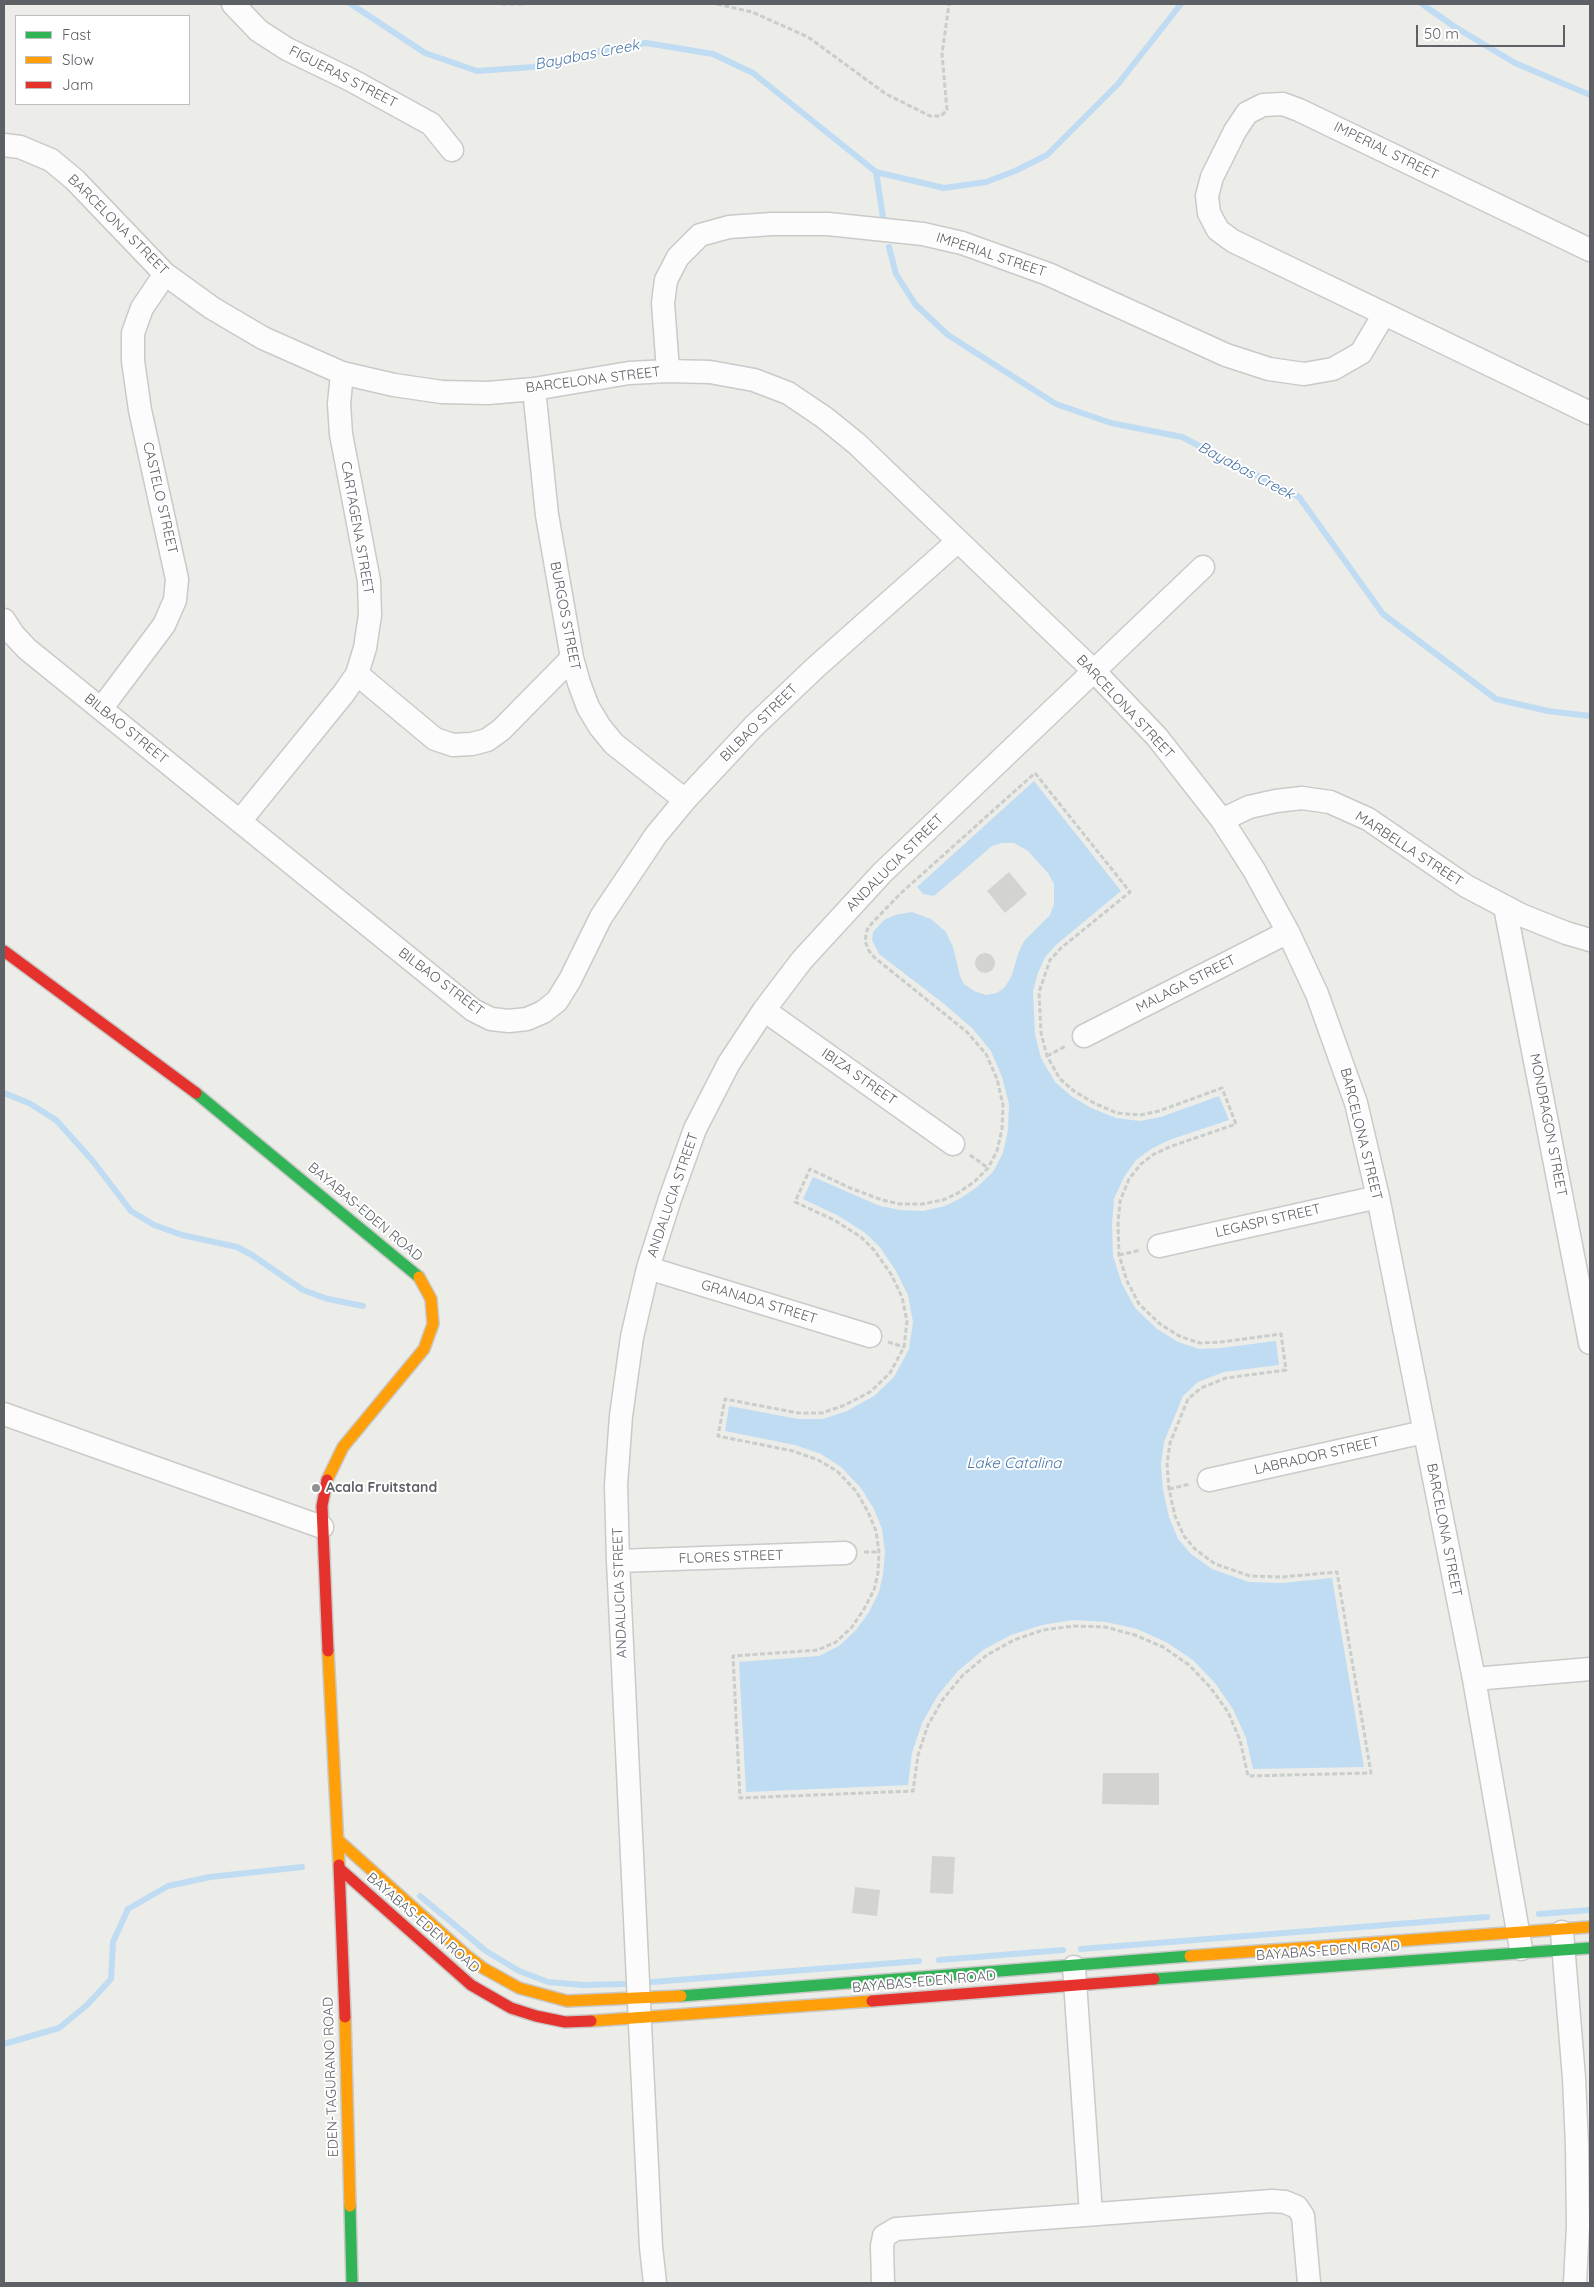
<!DOCTYPE html>
<style>
body{margin:0}
#map{position:relative;width:1594px;height:2287px;overflow:hidden;background:#ecece8;font-family:Quicksand,sans-serif}
canvas{display:block}
.frame{position:absolute;inset:0;border:5px solid #5d6065;pointer-events:none}
.legend{position:absolute;left:15px;top:15px;width:175px;height:90px;box-sizing:border-box;background:#fff;border:1px solid #bebfc1;margin:0;padding:6px 9px;list-style:none;font-size:15px;color:#5d6065}
.legend li{display:flex;align-items:center;gap:10px;height:25px}
.legend b{width:25px;border:1px solid #bebfc1}
.scale{position:absolute;left:1416px;top:25px;width:149px;height:22px;box-sizing:border-box;border:2px solid #5d6065;border-top:0;padding-left:6px;font-size:15px;line-height:18px;white-space:nowrap;color:#5d6065;-webkit-text-stroke:4px #fff;paint-order:stroke}
</style>
<div id="map">
<canvas width="1594" height="2287"></canvas>
<div class="frame"></div>
<ul class="legend">
<li><b style="height:6px;background:#30b455"></b>Fast</li>
<li><b style="height:6px;background:#ff9f0a"></b>Slow</li>
<li><b style="height:6px;background:#e5322d"></b>Jam</li>
</ul>
<div class="scale">50 m</div>
</div>
<script>
const context = document.querySelector('canvas').getContext('2d');
context.lineJoin = 'round';
function paint(path, color) { context.fillStyle = color; context.fill(path, 'evenodd'); }
const shape = rows => new Path2D(rows.map(r => 'M' + r).join(''));
function trace(path, color, width, dash) { context.strokeStyle = color; context.lineWidth = width; context.lineCap = dash ? 'butt' : 'round'; context.setLineDash(dash || []); context.stroke(path); }
function label(font, color, halo, rows, align = 'center') {
  context.font = font + ' Quicksand,sans-serif'; context.lineWidth = 4; context.setLineDash([]); context.textBaseline = 'middle'; context.strokeStyle = halo; context.fillStyle = color; for (const [text, x, y, turn = 0] of rows) {
    context.save(); context.translate(x, y); context.rotate((+turn || 0) * Math.PI / 180); context.textAlign = isNaN(turn) ? turn : align; if (halo) context.strokeText(text, 0, 0); context.fillText(text, 0, 0); context.restore();
  }
}
const water = shape([
 [1034,781,1121,891,1057,944,1045,957,1038,973,1033,991,1035,1034,1041,1058,1055,1082,1071,1096,1091,1108,1116,1118,1140,1121,1161,1117,1219,1096,1229,1120,1169,1140,1151,1149,1136,1160,1124,1177,1114,1199,1112,1224,1113,1256,1122,1284,1135,1308,1157,1329,1178,1342,1199,1349,1221,1348,1276,1341,1279,1365,1224,1372,1198,1382,1183,1396,1164,1442,1161,1464,1163,1490,1169,1517,1178,1539,1191,1554,1212,1569,1249,1582,1282,1583,1332,1578,1364,1767,1253,1769,1246,1738,1233,1709,1215,1683,1193,1660,1166,1642,1137,1629,1106,1622,1073,1620,1042,1625,1011,1635,983,1650,958,1671,938,1695,922,1723,912,1753,908,1785,746,1792,739,1662,819,1656,839,1646,856,1630,869,1612,879,1592,883,1574,885,1552,882,1529,874,1509,861,1488,841,1467,821,1454,795,1445,725,1431,729,1406,798,1419,823,1419,847,1411,874,1396,894,1377,909,1349,913,1322,908,1295,896,1271,879,1246,864,1232,837,1215,803,1199,813,1177,880,1206,900,1210,923,1211,945,1206,961,1198,977,1187,993,1172,1003,1153,1008,1130,1009,1104,1002,1077,991,1051,972,1028,943,1003,879,954,872,940,873,932,884,920,895,915,912,912,931,919,946,932,953,947,960,976,964,984,974,991,986,995,997,993,1005,987,1012,975,1018,954,1024,941,1050,915,1054,904,1054,884,1048,873,1028,851,1014,843,1002,843,992,846,934,896,923,894,917,887]
]);
const stream = shape([
 [351,4,425,53,477,71,533,67,596,52,646,43,713,54,753,73,876,172,883,217],
 [1422,4,1455,27,1515,63,1590,95],
 [876,172,944,188,986,182,1015,171,1047,155,1118,84,1181,4],
 [889,247,896,274,915,304,948,335,1056,404,1111,423,1182,437,1299,497,1383,614,1496,699,1548,711,1590,716],
 [4,1093,29,1103,56,1120,92,1160,131,1211,154,1225,182,1235,237,1247,252,1255,303,1290,328,1299,363,1306],
 [420,1896,486,1951,519,1971,548,1982,583,1985,624,1984],
 [1539,1914,1590,1910],
 [1081,1949,1487,1917],
 [939,1960,1063,1950],
 [652,1982,919,1961],
 [4,2044,59,2028,87,2005,111,1979,113,1942,128,1909,168,1886,210,1877,302,1867]
]);
const building = shape([
 [1009,872,1027,894,1005,913,987,891],
 '975 963a10 10 0 1 1 20 0a10 10 0 1 1-20 0Z',
 [1103,1773,1159,1773,1159,1805,1102,1804],
 [932,1856,955,1857,953,1894,930,1893],
 [855,1887,880,1890,877,1916,852,1913]
]);
const path = shape([
 [502,4,525,4],
 [717,4,752,12,808,37,886,94,930,116,941,116,947,110,942,54,949,4],
 [1035,773,1130,892,1061,948,1050,960,1039,992,1041,1033,1047,1056,1060,1079,1074,1091,1094,1103,1117,1113,1140,1115,1159,1111,1222,1088,1236,1124,1172,1146,1154,1154,1141,1164,1129,1179,1120,1201,1118,1224,1119,1255,1127,1281,1139,1304,1160,1324,1181,1337,1200,1343,1221,1342,1281,1334,1286,1370,1226,1378,1201,1388,1188,1399,1170,1443,1167,1464,1169,1489,1175,1516,1184,1536,1195,1549,1215,1564,1250,1576,1282,1577,1337,1572,1371,1773,1248,1776,1240,1740,1228,1712,1210,1687,1189,1665,1163,1647,1135,1635,1105,1627,1074,1626,1043,1630,1014,1640,987,1655,963,1675,943,1699,928,1725,918,1755,913,1791,740,1798,733,1656,818,1650,836,1642,852,1627,864,1609,874,1590,878,1573,879,1552,876,1531,868,1512,856,1491,837,1471,818,1460,793,1451,718,1436,725,1399,798,1413,822,1413,845,1405,870,1392,890,1373,904,1347,907,1321,902,1297,891,1274,874,1250,861,1237,834,1220,795,1202,810,1169,850,1188,882,1200,900,1204,922,1204,943,1200,958,1193,974,1182,988,1168,997,1151,1002,1129,1003,1105,997,1079,986,1054,967,1032,875,958,869,951,865,941,867,930,873,922,901,893,1035,773],
 [1047,1056,1066,1046],
 [970,1155,988,1168],
 [1119,1255,1141,1250],
 [888,1342,904,1347],
 [1169,1489,1190,1484],
 [864,1552,879,1552]
]);
const street = shape([
 [233,4,259,31,287,49,351,80,431,124,452,150],
 [4,145,20,147,51,160,75,180,165,274,212,308,263,338,342,373,394,385,442,392,488,393,534,389,629,373,668,371,710,372,754,380,788,393,825,418,857,444,1094,671,1157,737,1222,820,1254,870,1288,932,1317,994,1356,1103,1378,1197,1474,1679,1521,1949],
 [1590,250,1299,110,1283,104,1263,105,1247,113,1235,131,1212,177,1207,196,1209,213,1218,230,1233,241,1590,413],
 [668,371,663,303,666,280,678,257,700,235,729,227,772,224,828,224,923,234,962,243,1048,274,1226,355,1269,369,1304,374,1333,369,1361,353,1384,314],
 [534,389,547,515,572,658,579,683,588,707,600,727,614,744,685,800],
 [4,620,13,634,27,649,473,1010,491,1019,509,1021,527,1019,543,1012,557,1001,570,980,601,917,656,835,685,800,754,726,816,667,958,541],
 [357,674,435,739,453,745,472,744,487,740,501,730,572,658],
 [101,709,164,625,175,600,177,579,140,410,133,361,133,333,142,308,165,274],
 [1222,820,1249,807,1276,801,1302,798,1330,802,1368,819,1466,886,1521,915,1566,933,1590,940],
 [240,821,344,693,357,674,365,648,370,615,369,581,341,434,339,404,342,373],
 [1505,907,1590,1343],
 [764,1010,953,1144],
 [1084,1036,1288,932],
 [1159,1246,1378,1197],
 [648,1268,870,1336],
 [4,1414,322,1527],
 [1209,1480,1424,1432],
 [618,1561,845,1553],
 [1474,1679,1590,1669],
 [1562,1932,1574,2078,1577,2146,1578,2226,1575,2283],
 [1074,1967,1091,2214],
 [655,2283,651,2247,641,2045,618,1561,616,1485,621,1416,632,1337,648,1268,670,1199,695,1129,729,1063,764,1010,802,960,882,873,1203,567],
 [883,2283,882,2246,884,2236,896,2229,1272,2201,1285,2202,1297,2207,1303,2216,1309,2283]
]);
const fast = shape([
 [196,1093,419,1277],
 [1154,1979,1590,1948],
 [681,1996,1190,1956],
 [350,2206,352,2283]
]);
const slow = shape([
 [327,1480,343,1447,424,1349,433,1324,431,1299,419,1277],
 [328,1651,339,1865],
 [338,1840,466,1955,483,1968,519,1988,567,2001,681,1996],
 [1190,1956,1590,1927],
 [345,2017,350,2206],
 [591,2021,872,2001]
]);
const jam = shape([
 [4,951,196,1093],
 [327,1480,322,1506,328,1651],
 [339,1865,345,2017],
 [340,1869,471,1985,511,2008,536,2016,565,2022,591,2021],
 [872,2001,1154,1979]
]);
const markers = [
 [316,1488,5,"#8f9193"]
];
const streetNames = [
 ["FIGUERAS STREET",343,77,27],
 ["IMPERIAL STREET",1386,151,26],
 ["BARCELONA STREET",118,225,45],
 ["IMPERIAL STREET",991,255,18],
 ["BARCELONA STREET",593,380,-7],
 ["CASTELO STREET",160,498,77],
 ["CARTAGENA STREET",357,528,80],
 ["BURGOS STREET",565,616,79],
 ["BARCELONA STREET",1125,707,47],
 ["BILBAO STREET",759,723,-45],
 ["BILBAO STREET",126,729,39],
 ["MARBELLA STREET",1409,849,33],
 ["ANDALUCIA STREET",895,863,-45],
 ["BILBAO STREET",441,982,37],
 ["MALAGA STREET",1186,984,-27],
 ["IBIZA STREET",859,1077,35],
 ["MONDRAGON STREET",1548,1125,79],
 ["BARCELONA STREET",1361,1134,76],
 ["ANDALUCIA STREET",673,1195,-71],
 ["BAYABAS-EDEN ROAD",365,1212,40],
 ["LEGASPI STREET",1268,1221,-13],
 ["GRANADA STREET",759,1302,17],
 ["LABRADOR STREET",1317,1456,-13],
 ["BARCELONA STREET",1444,1530,79],
 ["FLORES STREET",731,1557,-2],
 ["ANDALUCIA STREET",620,1593,-92],
 ["BAYABAS-EDEN ROAD",423,1923,41],
 ["BAYABAS-EDEN ROAD",1328,1951,-4],
 ["BAYABAS-EDEN ROAD",924,1982,-5],
 ["EDEN-TAGURANO ROAD",331,2077,-92]
];
const poiNames = [
 ["Acala Fruitstand",326,1488]
];
const waterNames = [
 ["Bayabas Creek",587,55,-11],
 ["Bayabas Creek",1246,471,28],
 ["Lake Catalina",1014,1463]
];
paint(water, '#bfdcf3');
trace(stream, '#bfdcf3', 6);
paint(building, '#d3d3d1');
trace(street, '#c9cac9', 25);
trace(fast, '#c8c8c8', 14);
trace(slow, '#c8c8c8', 14);
trace(jam, '#c8c8c8', 14);
trace(path, '#c9cdcb', 3, [5, 2.5]);
trace(street, '#fcfcfc', 22);
trace(fast, '#30b455', 11);
trace(slow, '#ff9f0a', 11);
trace(jam, '#e5322d', 11);
for (const [x, y, r, color] of markers) { const dot = new Path2D(); dot.arc(x, y, r, 0, 2 * Math.PI); context.fillStyle = color; context.fill(dot); trace(dot, '#fff', 2); }
label('14px', '#5d6065', '#fff', streetNames);
label('bold 14px', '#5d6065', '#fff', poiNames, 'left');
label('italic 15px', '#4a76a9', '#fff', waterNames);
</script>
